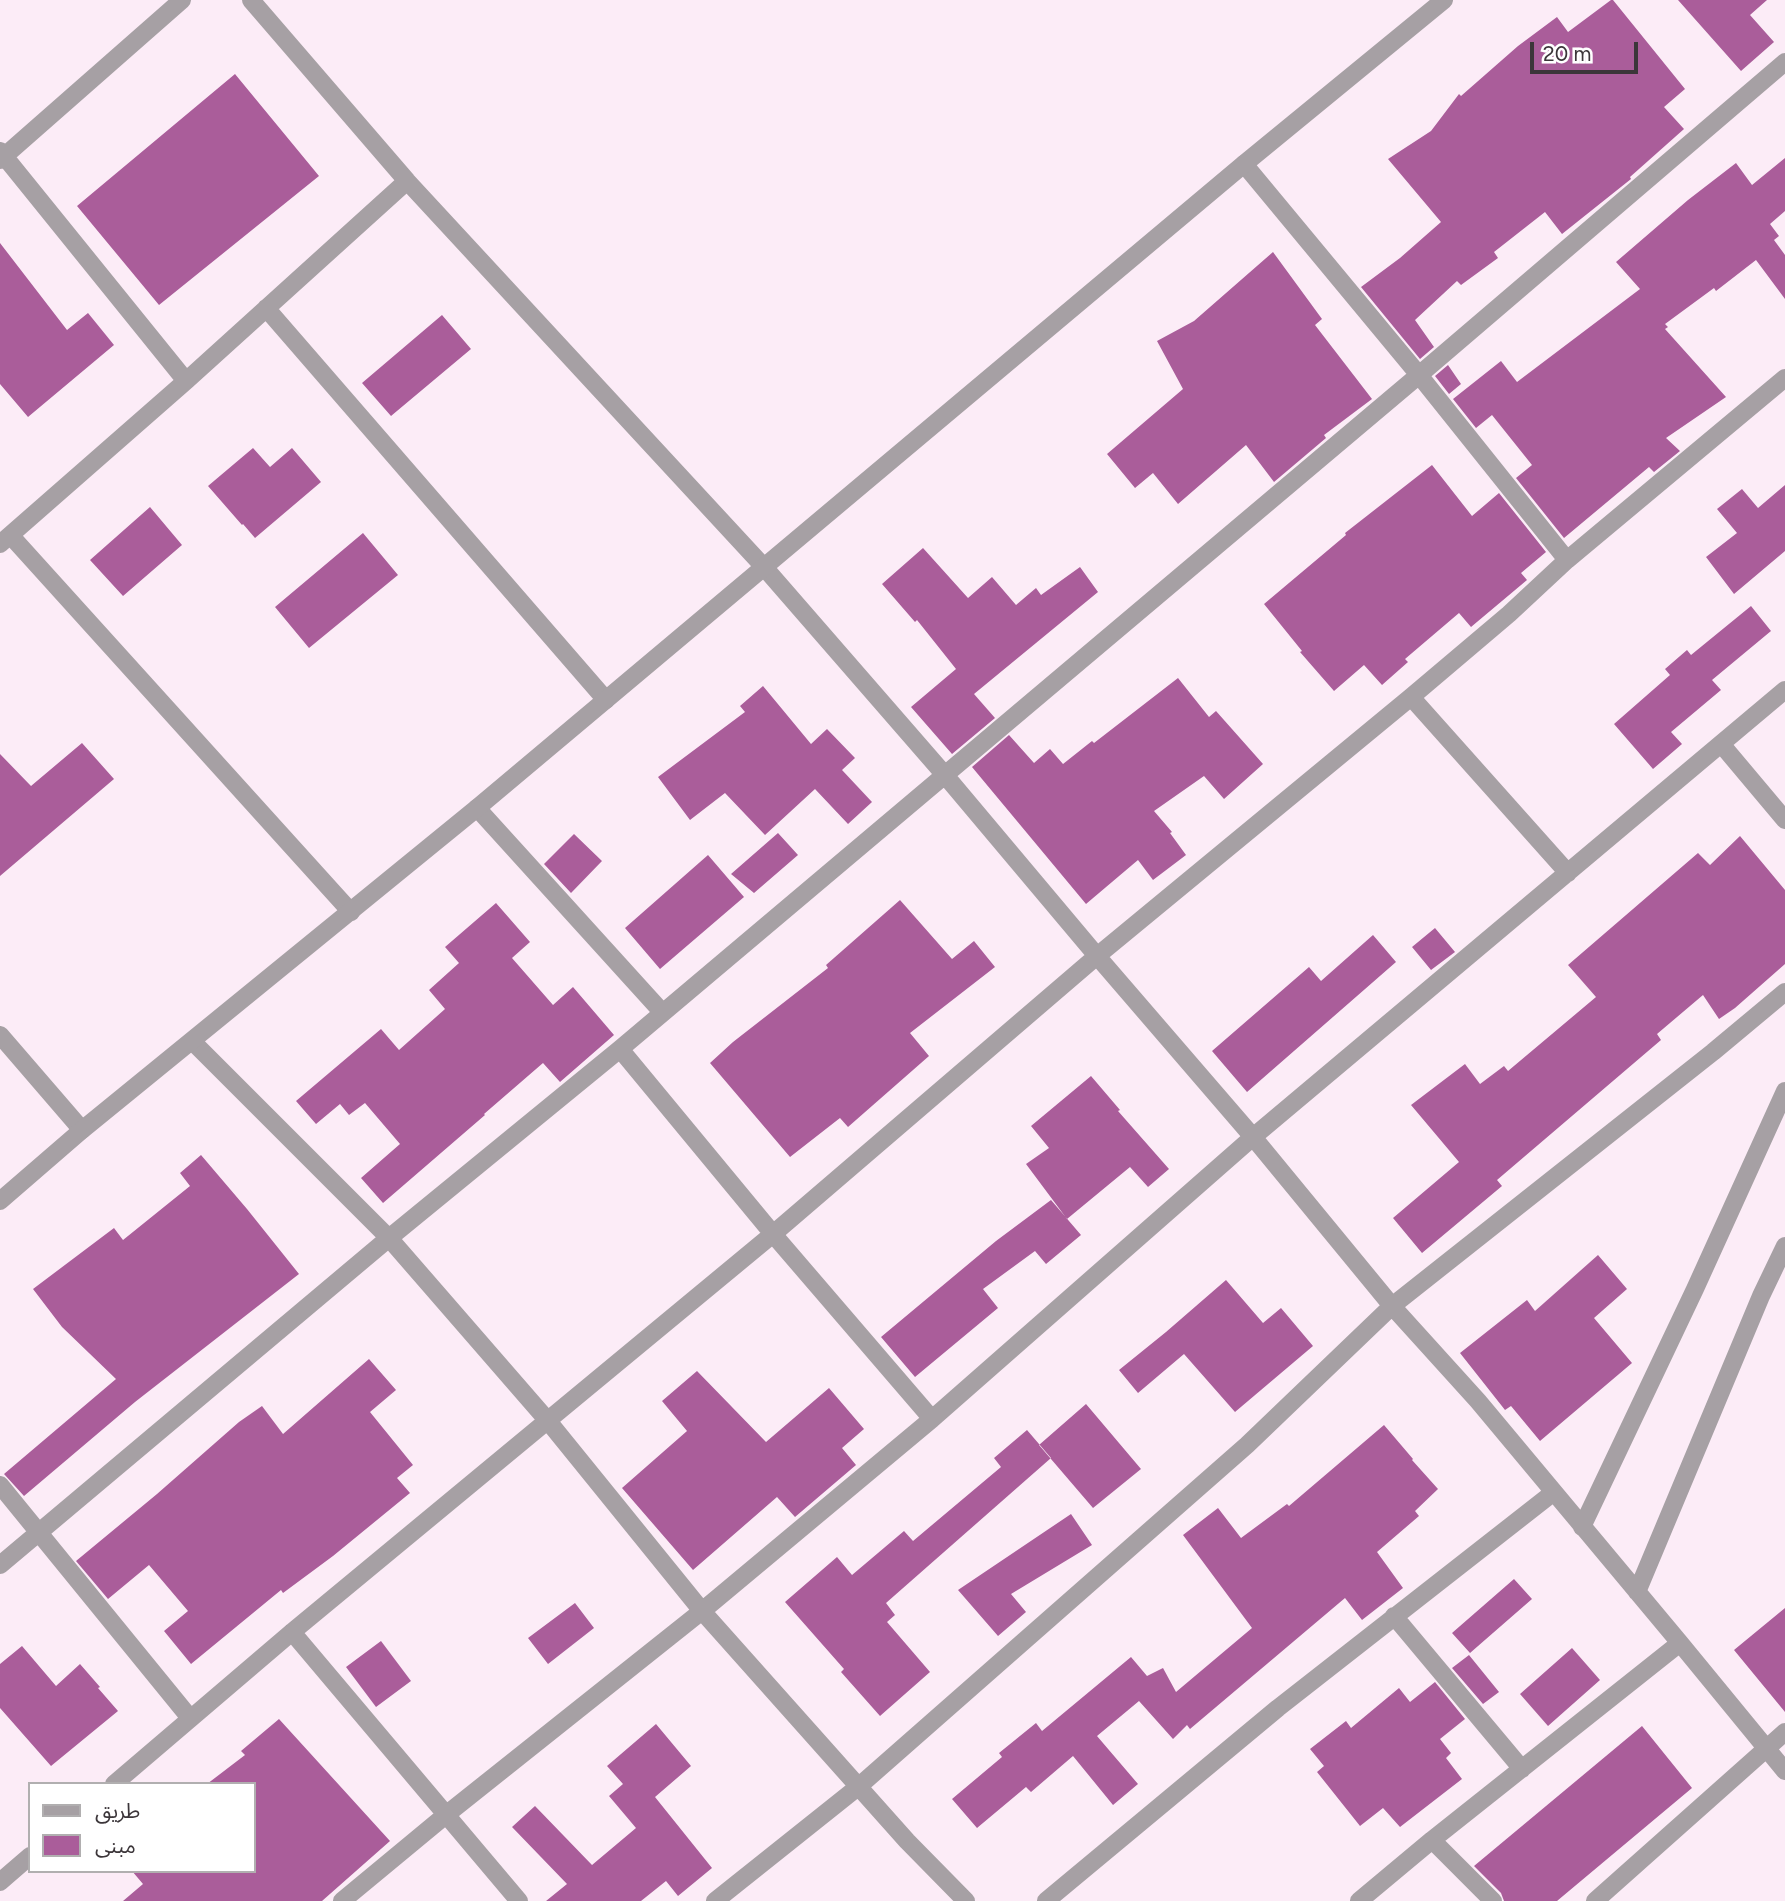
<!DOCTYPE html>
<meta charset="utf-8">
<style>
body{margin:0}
#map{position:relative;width:1785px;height:1901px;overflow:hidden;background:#fcecf7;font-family:Figtree,"Noto Sans Arabic",sans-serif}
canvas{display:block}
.legend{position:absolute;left:28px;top:1782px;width:228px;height:91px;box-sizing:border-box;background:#fff;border:2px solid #b1afb0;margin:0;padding:9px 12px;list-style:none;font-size:21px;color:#3c363a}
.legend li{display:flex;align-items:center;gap:14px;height:35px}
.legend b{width:35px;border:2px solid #b1afb0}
.scale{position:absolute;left:1530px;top:42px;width:108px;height:32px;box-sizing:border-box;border:4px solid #3c363a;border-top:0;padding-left:9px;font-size:21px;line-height:24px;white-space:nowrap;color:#3c363a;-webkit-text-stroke:5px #fff;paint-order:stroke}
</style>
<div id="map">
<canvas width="1785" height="1901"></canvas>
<ul class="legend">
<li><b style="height:9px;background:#a6a0a4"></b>طريق</li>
<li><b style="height:19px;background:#aa5d9a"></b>مبنى</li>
</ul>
<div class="scale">20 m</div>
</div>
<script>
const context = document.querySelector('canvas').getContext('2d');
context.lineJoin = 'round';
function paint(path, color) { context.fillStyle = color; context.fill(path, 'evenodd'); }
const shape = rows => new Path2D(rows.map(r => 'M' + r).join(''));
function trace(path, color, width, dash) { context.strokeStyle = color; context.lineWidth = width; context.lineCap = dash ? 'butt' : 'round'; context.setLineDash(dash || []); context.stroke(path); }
const building = shape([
 [1611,0,1613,0,1685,89,1664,107,1684,129,1630,177,1631,179,1562,234,1545,212,1494,252,1498,258,1461,285,1457,281,1415,320,1434,347,1420,359,1361,287,1400,258,1441,222,1388,159,1431,131,1459,94,1461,96,1518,46,1557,17,1568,32],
 [1678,0,1767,0,1750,15,1774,42,1741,71],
 [235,74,319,176,159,305,77,206],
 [1785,158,1785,211,1770,224,1779,236,1774,240,1785,255,1785,299,1756,260,1716,291,1714,288,1665,324,1668,327,1665,329,1726,397,1666,438,1680,451,1654,472,1649,467,1564,538,1516,478,1532,465,1492,415,1476,428,1453,399,1501,361,1517,382,1640,289,1616,262,1688,200,1736,163,1752,185],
 [0,243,67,330,88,313,114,345,28,417,0,384],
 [1273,252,1322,319,1315,325,1372,399,1324,435,1326,438,1274,482,1246,445,1178,504,1153,473,1135,488,1107,454,1183,389,1157,341,1194,321],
 [442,315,471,349,391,416,362,383],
 [1448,365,1461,384,1449,394,1435,376],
 [253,448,270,467,292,448,321,482,255,538,243,524,242,525,208,486],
 [1432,465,1472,516,1499,493,1546,552,1521,573,1527,580,1471,627,1459,613,1405,659,1408,662,1382,685,1364,665,1334,691,1300,652,1302,651,1264,604,1346,535,1345,533],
 [1785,485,1785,551,1734,594,1706,557,1737,533,1717,509,1742,489,1758,508],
 [150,507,182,545,123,596,90,560],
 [363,533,398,575,309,648,275,607],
 [923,548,968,598,992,577,1016,605,1036,588,1041,595,1080,567,1098,592,974,694,995,718,952,754,911,707,956,669,917,620,915,622,882,584],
 [1751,606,1771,631,1712,680,1721,690,1671,732,1682,744,1653,769,1614,724,1670,675,1665,669,1687,650,1691,655],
 [1178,678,1209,717,1216,711,1263,764,1224,799,1204,776,1154,811,1172,832,1170,833,1186,855,1153,880,1138,860,1086,904,972,767,1009,735,1034,763,1050,749,1063,764,1092,741,1094,743],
 [763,686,811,744,827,729,855,758,842,770,872,802,848,824,815,789,765,835,725,793,690,820,658,777,745,712,740,706],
 [82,743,114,779,0,876,0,754,31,786],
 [778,833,798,855,754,893,731,874],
 [574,834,602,861,571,893,544,864],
 [1740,836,1785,890,1785,964,1735,1008,1719,1019,1703,995,1657,1034,1661,1040,1497,1180,1502,1186,1422,1253,1393,1218,1459,1162,1411,1105,1465,1064,1480,1084,1504,1066,1508,1071,1596,997,1568,965,1698,853,1710,865],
 [708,855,744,897,660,969,625,928],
 [900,900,952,959,974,941,995,967,910,1033,929,1056,848,1127,840,1118,790,1157,710,1063,733,1042,828,968,826,965],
 [496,903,530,942,512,958,553,1005,573,987,614,1035,560,1082,543,1063,484,1114,485,1115,383,1203,361,1178,400,1144,365,1103,349,1115,340,1104,316,1124,296,1101,381,1029,399,1050,445,1009,429,990,459,963,445,947],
 [1435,928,1455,952,1431,970,1412,947],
 [1373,935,1396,962,1247,1092,1212,1051,1309,967,1321,981],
 [1091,1076,1120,1110,1118,1111,1169,1169,1148,1187,1130,1167,1067,1219,1026,1164,1049,1148,1031,1126],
 [201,1155,247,1209,299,1274,135,1402,24,1496,4,1474,116,1379,62,1327,33,1289,114,1228,123,1240,190,1186,180,1173],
 [1051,1200,1081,1235,1046,1264,1035,1251,983,1289,998,1308,915,1377,881,1337,996,1241],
 [1598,1255,1627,1289,1594,1318,1632,1363,1540,1441,1511,1406,1505,1410,1460,1353,1527,1300,1535,1311],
 [1226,1280,1263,1323,1281,1308,1313,1346,1235,1412,1184,1354,1138,1393,1119,1370,1166,1332],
 [369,1359,396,1390,370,1412,413,1465,397,1478,410,1493,333,1556,283,1593,281,1590,191,1664,164,1631,188,1611,149,1565,108,1599,76,1561,157,1494,239,1422,262,1406,283,1434],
 [697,1371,766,1442,829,1388,864,1429,842,1448,856,1465,795,1517,777,1497,693,1570,622,1488,687,1431,662,1401],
 [1086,1404,1141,1469,1093,1508,1039,1445],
 [1384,1425,1413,1459,1412,1460,1438,1489,1415,1511,1419,1516,1377,1552,1403,1588,1362,1620,1345,1598,1190,1729,1187,1725,1173,1739,1139,1701,1097,1736,1138,1784,1113,1805,1073,1756,1031,1792,1026,1787,977,1828,952,1799,1002,1757,999,1753,1036,1723,1042,1731,1131,1657,1147,1676,1163,1668,1176,1692,1252,1628,1183,1535,1218,1508,1241,1538,1287,1504,1289,1506],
 [1027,1430,1051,1458,886,1603,895,1615,887,1622,930,1672,880,1716,841,1672,844,1669,785,1602,837,1557,852,1575,904,1531,913,1541,1001,1467,994,1458],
 [1071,1514,1092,1545,1011,1594,1026,1612,998,1636,958,1590],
 [1514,1579,1532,1599,1470,1653,1452,1633],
 [575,1603,594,1628,548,1664,528,1638],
 [1785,1608,1785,1712,1734,1650],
 [381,1641,411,1681,376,1707,346,1667],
 [22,1646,56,1686,80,1664,100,1687,98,1688,118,1711,51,1766,0,1708,0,1664],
 [1572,1648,1600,1680,1548,1726,1520,1694],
 [1469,1655,1499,1692,1483,1704,1452,1668],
 [1435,1682,1465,1719,1440,1739,1451,1753,1446,1758,1462,1779,1400,1827,1383,1808,1360,1826,1317,1772,1324,1766,1310,1749,1346,1721,1351,1728,1399,1688,1410,1702],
 [279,1719,390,1841,322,1901,123,1901,143,1884,132,1871,254,1871,254,1784,207,1784,245,1755,241,1751],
 [656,1724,691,1766,655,1797,712,1868,678,1896,666,1881,641,1901,546,1901,567,1884,512,1827,535,1806,592,1865,636,1828,609,1796,623,1784,607,1766],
 [1642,1726,1692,1788,1557,1901,1504,1901,1501,1893,1474,1866]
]);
const minor = shape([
 [251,0,407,181,764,567,944,774,1097,956,1253,1137,1392,1306,1478,1401,1680,1643,1785,1771],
 [0,151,186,381],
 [0,160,182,0],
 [1244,164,1419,375,1567,560],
 [266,308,606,700],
 [11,536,351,912],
 [0,544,186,381,407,181],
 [1411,697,1568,873],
 [1722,745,1785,820],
 [477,808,662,1012],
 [0,1035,82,1130],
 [193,1042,389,1238,548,1421,702,1611,907,1841,966,1901],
 [620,1049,773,1234,932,1419],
 [0,1485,190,1718],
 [1582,1527,1695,1289,1785,1091],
 [0,1565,389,1238,620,1049,1419,375,1785,62],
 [1637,1592,1761,1296,1785,1246],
 [1394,1616,1522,1769],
 [292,1632,519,1901],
 [114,1784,292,1632,773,1234,1097,956,1411,697,1509,614,1567,560,1785,378],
 [1432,1840,1493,1901],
 [0,1882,30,1856],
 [342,1901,447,1814,702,1611,932,1419,1253,1137,1785,690],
 [715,1901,858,1787,1247,1445,1392,1306,1713,1052,1785,992],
 [1046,1901,1278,1708,1554,1492],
 [1359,1901,1432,1840,1680,1643],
 [1595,1901,1785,1732]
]);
const tertiary = shape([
 [0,1201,82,1130,477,808,1244,164,1444,0]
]);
paint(building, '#aa5d9a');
trace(minor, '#a6a0a4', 18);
trace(tertiary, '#a6a0a4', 18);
</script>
